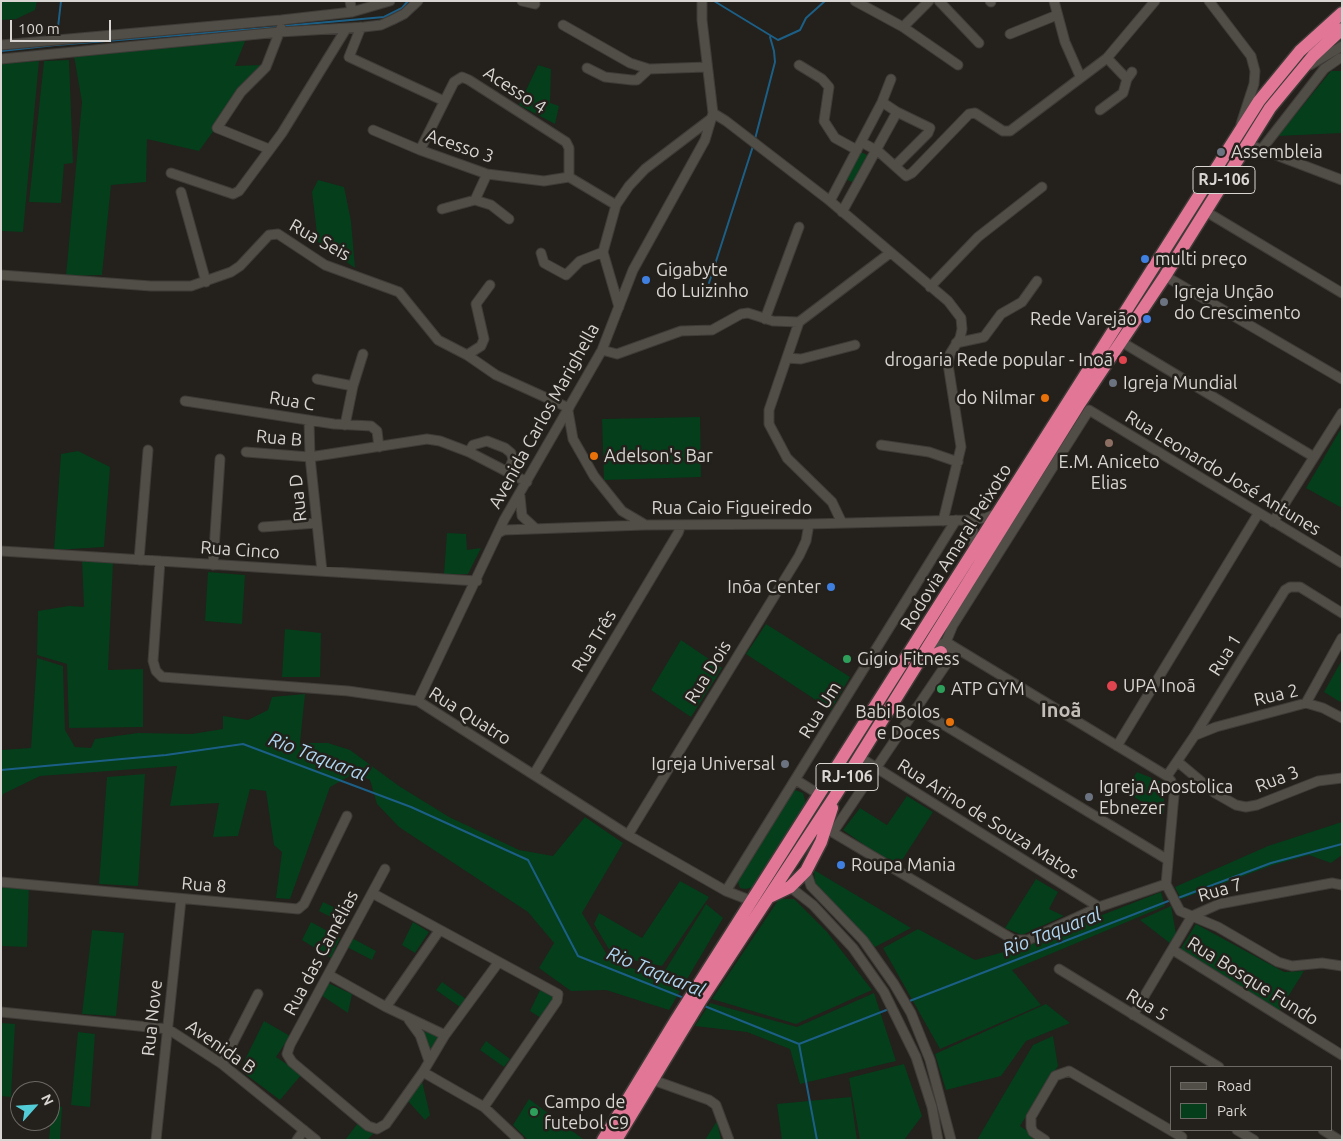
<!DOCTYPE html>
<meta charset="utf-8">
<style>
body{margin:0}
#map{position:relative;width:1343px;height:1141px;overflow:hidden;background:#24201b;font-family:Ubuntu,sans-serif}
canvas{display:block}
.frame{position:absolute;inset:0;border:2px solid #d8d5d2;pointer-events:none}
.legend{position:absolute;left:1170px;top:1066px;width:162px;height:65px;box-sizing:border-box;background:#24201b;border:1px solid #6c6864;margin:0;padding:6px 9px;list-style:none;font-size:15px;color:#d8d5d2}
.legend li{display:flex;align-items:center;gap:10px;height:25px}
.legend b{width:25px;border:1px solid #6c6864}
.north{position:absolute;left:10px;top:1081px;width:50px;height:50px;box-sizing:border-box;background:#24201b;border:1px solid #6c6864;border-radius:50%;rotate:64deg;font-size:14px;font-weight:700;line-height:20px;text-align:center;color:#d8d5d2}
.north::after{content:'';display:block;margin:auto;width:18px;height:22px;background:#52ccd6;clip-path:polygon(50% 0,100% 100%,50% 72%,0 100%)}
.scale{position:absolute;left:10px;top:20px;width:101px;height:22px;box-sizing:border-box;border:2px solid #d8d5d2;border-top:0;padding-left:6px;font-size:15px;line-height:18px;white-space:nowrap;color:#d8d5d2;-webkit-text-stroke:4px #24201b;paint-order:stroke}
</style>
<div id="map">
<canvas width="1343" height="1141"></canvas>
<div class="frame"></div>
<ul class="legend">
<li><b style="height:6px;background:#514d47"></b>Road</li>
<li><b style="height:14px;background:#043e1b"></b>Park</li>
</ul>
<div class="north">N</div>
<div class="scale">100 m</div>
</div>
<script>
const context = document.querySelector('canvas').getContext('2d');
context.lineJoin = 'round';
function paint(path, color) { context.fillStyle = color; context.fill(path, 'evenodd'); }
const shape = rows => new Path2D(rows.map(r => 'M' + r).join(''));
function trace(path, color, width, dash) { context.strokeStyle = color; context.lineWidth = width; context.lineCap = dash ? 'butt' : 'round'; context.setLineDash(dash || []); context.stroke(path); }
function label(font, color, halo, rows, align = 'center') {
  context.font = font + ' Ubuntu,sans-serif'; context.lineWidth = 5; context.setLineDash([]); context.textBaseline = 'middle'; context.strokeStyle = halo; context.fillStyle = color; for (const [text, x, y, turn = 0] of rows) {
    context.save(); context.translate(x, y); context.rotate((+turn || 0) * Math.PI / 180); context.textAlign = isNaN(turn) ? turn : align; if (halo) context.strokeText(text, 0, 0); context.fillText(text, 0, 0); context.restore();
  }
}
const green = shape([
 [1,1,37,1,35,10,16,19,1,20],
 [246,39,235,66,261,65,199,151,147,139,146,182,111,185,102,275,66,276,82,102,74,56],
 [69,60,73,163,64,164,61,203,29,202,44,61],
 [39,61,23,232,1,231,1,64],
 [538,65,551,69,550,103,559,106,555,124,519,105],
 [1331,71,1342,71,1342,133,1278,136],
 [859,151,873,158,859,185,845,179],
 [318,180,344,187,351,221,355,268,318,242,312,192],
 [700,417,701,477,604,480,602,419],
 [1342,427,1342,508,1306,488],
 [78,451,110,467,104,547,54,550,61,454],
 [447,533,466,534,467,550,481,548,468,574,444,574],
 [82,559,113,563,108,670,143,669,143,727,69,728,67,664,37,655,38,611,69,606,84,607],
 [208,572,245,575,242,624,205,621],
 [766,624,850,677,831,710,746,654],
 [285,629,321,633,320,677,282,677],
 [681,640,722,668,691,717,651,690],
 [37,658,63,666,65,730,75,747,91,748,95,739,138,733,192,734,223,729,223,716,248,720,268,710,272,697,305,694,300,743,328,743,350,750,399,786,449,817,519,850,553,856,585,817,623,843,582,913,609,958,634,969,666,969,706,904,723,918,669,1010,606,990,571,991,539,968,554,943,528,912,399,827,377,804,370,780,355,773,330,787,290,899,276,898,282,852,274,845,266,791,250,789,238,836,213,837,219,803,170,806,177,766,40,776,3,794,1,801,1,750,31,748],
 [1342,660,1342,703,1324,692],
 [1137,772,1164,783,1164,814,1125,792],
 [145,774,138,886,99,884,107,777],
 [795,790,803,793,806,804,753,887,746,889,740,888,736,876,788,792],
 [907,796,933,812,897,868,843,830,860,808,887,825],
 [1342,822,1342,855,1331,863,1309,855,1273,865,1181,899,1175,887,1268,846],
 [814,870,911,928,875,947,815,883],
 [1036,879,1058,892,1049,909,1064,916,1022,935,1005,928],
 [680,881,709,897,662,966,613,956,594,924,599,913,642,938],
 [1,885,29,886,27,947,1,946],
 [1161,892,1165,906,1012,970,1041,1005,940,1049,883,948,918,929,975,960,1018,948],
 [779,899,794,899,827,932,872,990,796,1024,712,999],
 [323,902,350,915,345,924,319,911],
 [1171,906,1176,934,1171,944,1140,920],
 [311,922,340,938,331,958,302,940],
 [413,922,429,932,415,953,402,945],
 [1196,924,1284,972,1304,971,1279,1011,1180,950],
 [92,930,124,933,116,1016,82,1014],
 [350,937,376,951,372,960,345,946],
 [442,982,466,999,460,1007,436,990],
 [328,983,352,994,348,1013,321,995],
 [541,988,554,998,541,1018,530,1011],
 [874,993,896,1061,800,1084,790,1049,747,1032,695,1026,710,1003,797,1027],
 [1046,1004,1070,1023,1026,1041,1001,1076,946,1090,935,1054],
 [264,1021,290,1036,276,1057,302,1074,280,1100,240,1070],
 [1,1023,15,1024,11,1097,1,1096],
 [419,1030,439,1036,440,1039,431,1053],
 [78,1032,95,1034,90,1107,71,1105],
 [1053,1036,1058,1066,1020,1126,1041,1140,977,1140,1033,1045],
 [486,1041,510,1059,504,1067,480,1050],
 [904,1064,922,1116,904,1140,860,1140,849,1078],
 [422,1081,430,1115,425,1120,408,1101],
 [851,1097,857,1140,782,1140,777,1104],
 [529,1099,583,1139,583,1140,528,1140,513,1125],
 [52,1104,62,1107,60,1140,49,1140],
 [717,1121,721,1140,705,1140],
 [358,1123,374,1133,367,1140,345,1140]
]);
const stream = shape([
 [714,1,778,40,800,30,806,18,825,1],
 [284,26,384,17,402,8,408,1],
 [57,36,61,1],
 [56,45,279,27],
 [1,51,55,45],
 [755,139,775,62,774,51,770,37],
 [709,283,753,146],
 [1,770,166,755,243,744,411,807,528,860,578,956,684,998],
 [1178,898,1271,863,1342,844],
 [907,1002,1171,900],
 [702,1005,799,1044,889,1009],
 [799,1044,817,1140]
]);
const minor = shape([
 [350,1,352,12],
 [522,1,535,4],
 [855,1,903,27,958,65],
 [939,1,979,43],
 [990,1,991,2],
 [1054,1,1065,42,1080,76],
 [1209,1,1251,56,1255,71,1254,84,1241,124],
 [563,25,630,63,649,69,707,67],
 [361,27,349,57,444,101],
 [903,27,929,1],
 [1010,34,1057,15],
 [1,45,281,20,352,12,390,1],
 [1107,58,1127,79,1132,72],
 [1,59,280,32,364,27,381,25,392,20,404,14,418,1],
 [799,65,822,79,829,87,824,121,835,138,857,150],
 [1310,65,1342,46],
 [587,68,605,77,632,80,637,80,649,69],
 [882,102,897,112,930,128,928,133,896,165],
 [1100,110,1123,93,1127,79],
 [713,113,726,121,830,201,948,301,961,318,962,329,960,338,950,354,948,364,961,447,943,521],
 [373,130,420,150,487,174,544,181,569,177],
 [861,142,878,151,906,176,912,173,969,114,975,113,1003,131,1010,131,1107,58,1155,1],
 [1247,144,1342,180],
 [269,149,217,128,241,92,266,67,281,28],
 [420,150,454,82,462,77,469,80,566,142,569,148,569,177],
 [1261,150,1324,69,1340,58],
 [171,173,233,194,239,191,282,133,346,29],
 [569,177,616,205],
 [181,192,206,282],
 [475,200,487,174],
 [830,201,882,102,891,79],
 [442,209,475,200,491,205,509,219],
 [1205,211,1342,293],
 [842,212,897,112],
 [541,253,544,263,566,275,580,261,603,252],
 [1,275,151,286,191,286,231,272,240,266,269,235,278,234,325,265,399,292,438,340,467,355,496,375,569,408],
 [1165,276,1342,379],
 [930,287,978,237,1042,187],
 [619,307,603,252,616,205,629,186,645,169,712,118],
 [765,319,799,227],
 [1120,341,1314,457],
 [956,343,984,337,1001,314,1022,302,1037,281],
 [602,350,617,354,681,331,712,330,741,314,748,313,773,321,799,322],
 [467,355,481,346,484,339,476,304,490,285],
 [787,358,801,359,855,345],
 [317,379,353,386],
 [185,401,334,424,371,426,377,431,379,447],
 [568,411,573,439,594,476,622,511,644,524],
 [309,420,310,457,322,571],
 [345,425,353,386,363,354],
 [881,445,929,452,958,462],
 [246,452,310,457,427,439,440,441,469,452,527,482],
 [469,452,473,445,487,441,505,448,511,453,513,459,508,473],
 [520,496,522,516,536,529],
 [966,520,973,531,974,547],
 [1273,522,1342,413],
 [842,523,832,502,787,458,769,424,769,410,799,322,890,253],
 [263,527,317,523],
 [498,533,504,530,645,525,809,524,966,520,986,518,998,513],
 [1,551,477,581],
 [139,560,148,450],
 [160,561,153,661,156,671,162,677,348,691,418,701,628,835,726,891,752,901],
 [213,565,220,459],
 [946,642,953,625,1089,410,1342,563],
 [951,645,950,651,946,654,939,650,940,645,946,642,1167,776,1171,781,1174,795,1166,884],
 [418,701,504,520,602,350,633,270,705,140,713,113,702,20,702,1],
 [1306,703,1342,638],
 [916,708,1168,860],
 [1196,735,1216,727,1306,703,1323,708,1342,718],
 [1117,746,1258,514],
 [859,757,1099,907],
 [1178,762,1215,793,1236,805,1246,807,1257,805,1318,781,1342,778],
 [534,774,678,533,681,525],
 [1167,776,1195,735,1285,590,1290,587,1300,587,1342,613],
 [796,780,820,795],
 [827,829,1014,940,1028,940,1099,907,1166,884],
 [833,832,951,657,950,651,953,652],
 [628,835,799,556,806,541,809,524],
 [385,869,290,1045,287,1054,292,1062,368,1126,377,1129,386,1124,423,1072,445,1035,498,963],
 [806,871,811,886,863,940,894,984,911,1013,930,1060,951,1140],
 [1,882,298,909,304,904,347,816],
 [1166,884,1180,911,1218,927,1278,962,1292,966,1322,963,1342,966],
 [790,887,813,905,853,948,884,992,916,1057,932,1107,938,1140],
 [726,891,956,520],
 [372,893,558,994,557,1001,484,1107],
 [1173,950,1342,1055],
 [1059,969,1219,1067],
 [329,975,386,1007,445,1035],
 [386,1007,439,931],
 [1,1012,168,1029,222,1064,316,1140],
 [1133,1015,1192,916,1219,904,1332,883,1342,885],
 [409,1020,420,1035,429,1061],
 [222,1064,258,994],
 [423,1072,484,1107,519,1140],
 [653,1080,709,1100,716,1105,729,1140],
 [1237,1130,1254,1140],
 [1323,1130,1339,1140],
 [156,1140,181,900],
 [297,1140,304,1130],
 [1045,1140,1033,1132,1031,1127,1031,1117,1055,1076,1069,1071,1182,1137]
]);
const highway = shape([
 [921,661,941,652],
 [769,897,790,887,806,871,821,842,832,808],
 [603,1140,676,1020,1259,101,1300,51,1342,13],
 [616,1140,701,1000,835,796,1078,406,1165,276,1270,108,1313,56,1342,29]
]);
const markers = [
 [1221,152,5,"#6b7280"],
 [1145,259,5,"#3f7fe0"],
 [646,280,5,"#3f7fe0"],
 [1164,302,5,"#6b7280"],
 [1147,319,5,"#3f7fe0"],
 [1123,360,5,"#e0444e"],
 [1113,383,5,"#6b7280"],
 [1045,398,5,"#e8710a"],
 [1109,443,5,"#8d6e63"],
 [594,456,5,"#e8710a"],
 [831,587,5,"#3f7fe0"],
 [847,659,5,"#2e9e5b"],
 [1112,686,6,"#e0444e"],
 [941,689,5,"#2e9e5b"],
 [950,722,5,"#e8710a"],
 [785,764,5,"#6b7280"],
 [1089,797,5,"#6b7280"],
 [841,865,5,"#3f7fe0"],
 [534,1112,5,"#2e9e5b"]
];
const shields = [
 [1224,180,62],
 [847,777,62]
];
const shieldNames = [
 ["RJ-106",1224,180],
 ["RJ-106",847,777]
];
const streetNames = [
 ["Acesso 4",515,90,33],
 ["Acesso 3",460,146,19],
 ["Rua Seis",320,240,29],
 ["Rua C",292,401,9],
 ["Avenida Carlos Marighella",544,416,-61],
 ["Rua B",279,438,5],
 ["Rua Leonardo José Antunes",1223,473,31],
 ["Rua D",298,498,-96],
 ["Rua Caio Figueiredo",732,508],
 ["Rodovia Amaral Peixoto",956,547,-58],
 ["Rua Cinco",240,550,4],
 ["Rua Três",594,641,-59],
 ["Rua 1",1225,655,-58],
 ["Rua Dois",708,672,-58],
 ["Rua 2",1276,695,-13],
 ["Rua Um",820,710,-58],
 ["Rua Quatro",470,716,32],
 ["Rua 3",1277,779,-21],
 ["Rua Arino de Souza Matos",988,819,32],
 ["Rua 8",204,885,5],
 ["Rua 7",1220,890,-16],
 ["Rua das Camélias",321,953,-62],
 ["Rua Bosque Fundo",1253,981,32],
 ["Rua 5",1147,1005,31],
 ["Rua Nove",152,1018,-84],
 ["Avenida B",221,1047,35]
];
const poiNames = [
 ["Assembleia",1231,152],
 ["multi preço",1155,259],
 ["Gigabyte",656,270],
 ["do Luizinho",656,291],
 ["Igreja Unção",1174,292],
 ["do Crescimento",1174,313],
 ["Rede Varejão",1137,319,"right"],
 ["drogaria Rede popular - Inoã",1113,360,"right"],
 ["Igreja Mundial",1123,383],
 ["do Nilmar",1035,398,"right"],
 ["Adelson's Bar",604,456],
 ["E.M. Aniceto",1109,462,"center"],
 ["Elias",1109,483,"center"],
 ["Inõa Center",821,587,"right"],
 ["Gigio Fitness",857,659],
 ["UPA Inoã",1123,686],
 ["ATP GYM",951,689],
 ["Babi Bolos",940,712,"right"],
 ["e Doces",940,733,"right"],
 ["Igreja Universal",775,764,"right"],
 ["Igreja Apostolica",1099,787],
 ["Ebnezer",1099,808],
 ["Roupa Mania",851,865],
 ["Campo de",544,1102],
 ["futebol C9",544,1123]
];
const waterNames = [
 ["Rio Taquaral",318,757,21],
 ["Rio Taquaral",1052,932,-21],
 ["Rio Taquaral",656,972,22]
];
const quarterNames = [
 ["Inoã",1061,710]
];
paint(green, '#043e1b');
trace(stream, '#1c5f86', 2);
trace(minor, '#3e3b37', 11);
trace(highway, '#3e3b37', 15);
trace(minor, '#514d47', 9);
trace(highway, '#e17697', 12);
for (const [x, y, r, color] of markers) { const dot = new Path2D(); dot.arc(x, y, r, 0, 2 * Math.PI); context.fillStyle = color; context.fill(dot); trace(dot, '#24201b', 2); }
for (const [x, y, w] of shields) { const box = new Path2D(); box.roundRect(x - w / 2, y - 13.5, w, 27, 4); context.fillStyle = '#24201b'; context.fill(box); trace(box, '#d8d5d2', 1); }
label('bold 16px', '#d8d5d2', null, shieldNames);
label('18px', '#d8d5d2', '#24201b', streetNames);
label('18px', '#d8d5d2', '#24201b', poiNames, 'left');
label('italic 19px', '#aed5f1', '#24201b', waterNames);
label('bold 20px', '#c4beb8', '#24201b', quarterNames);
</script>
